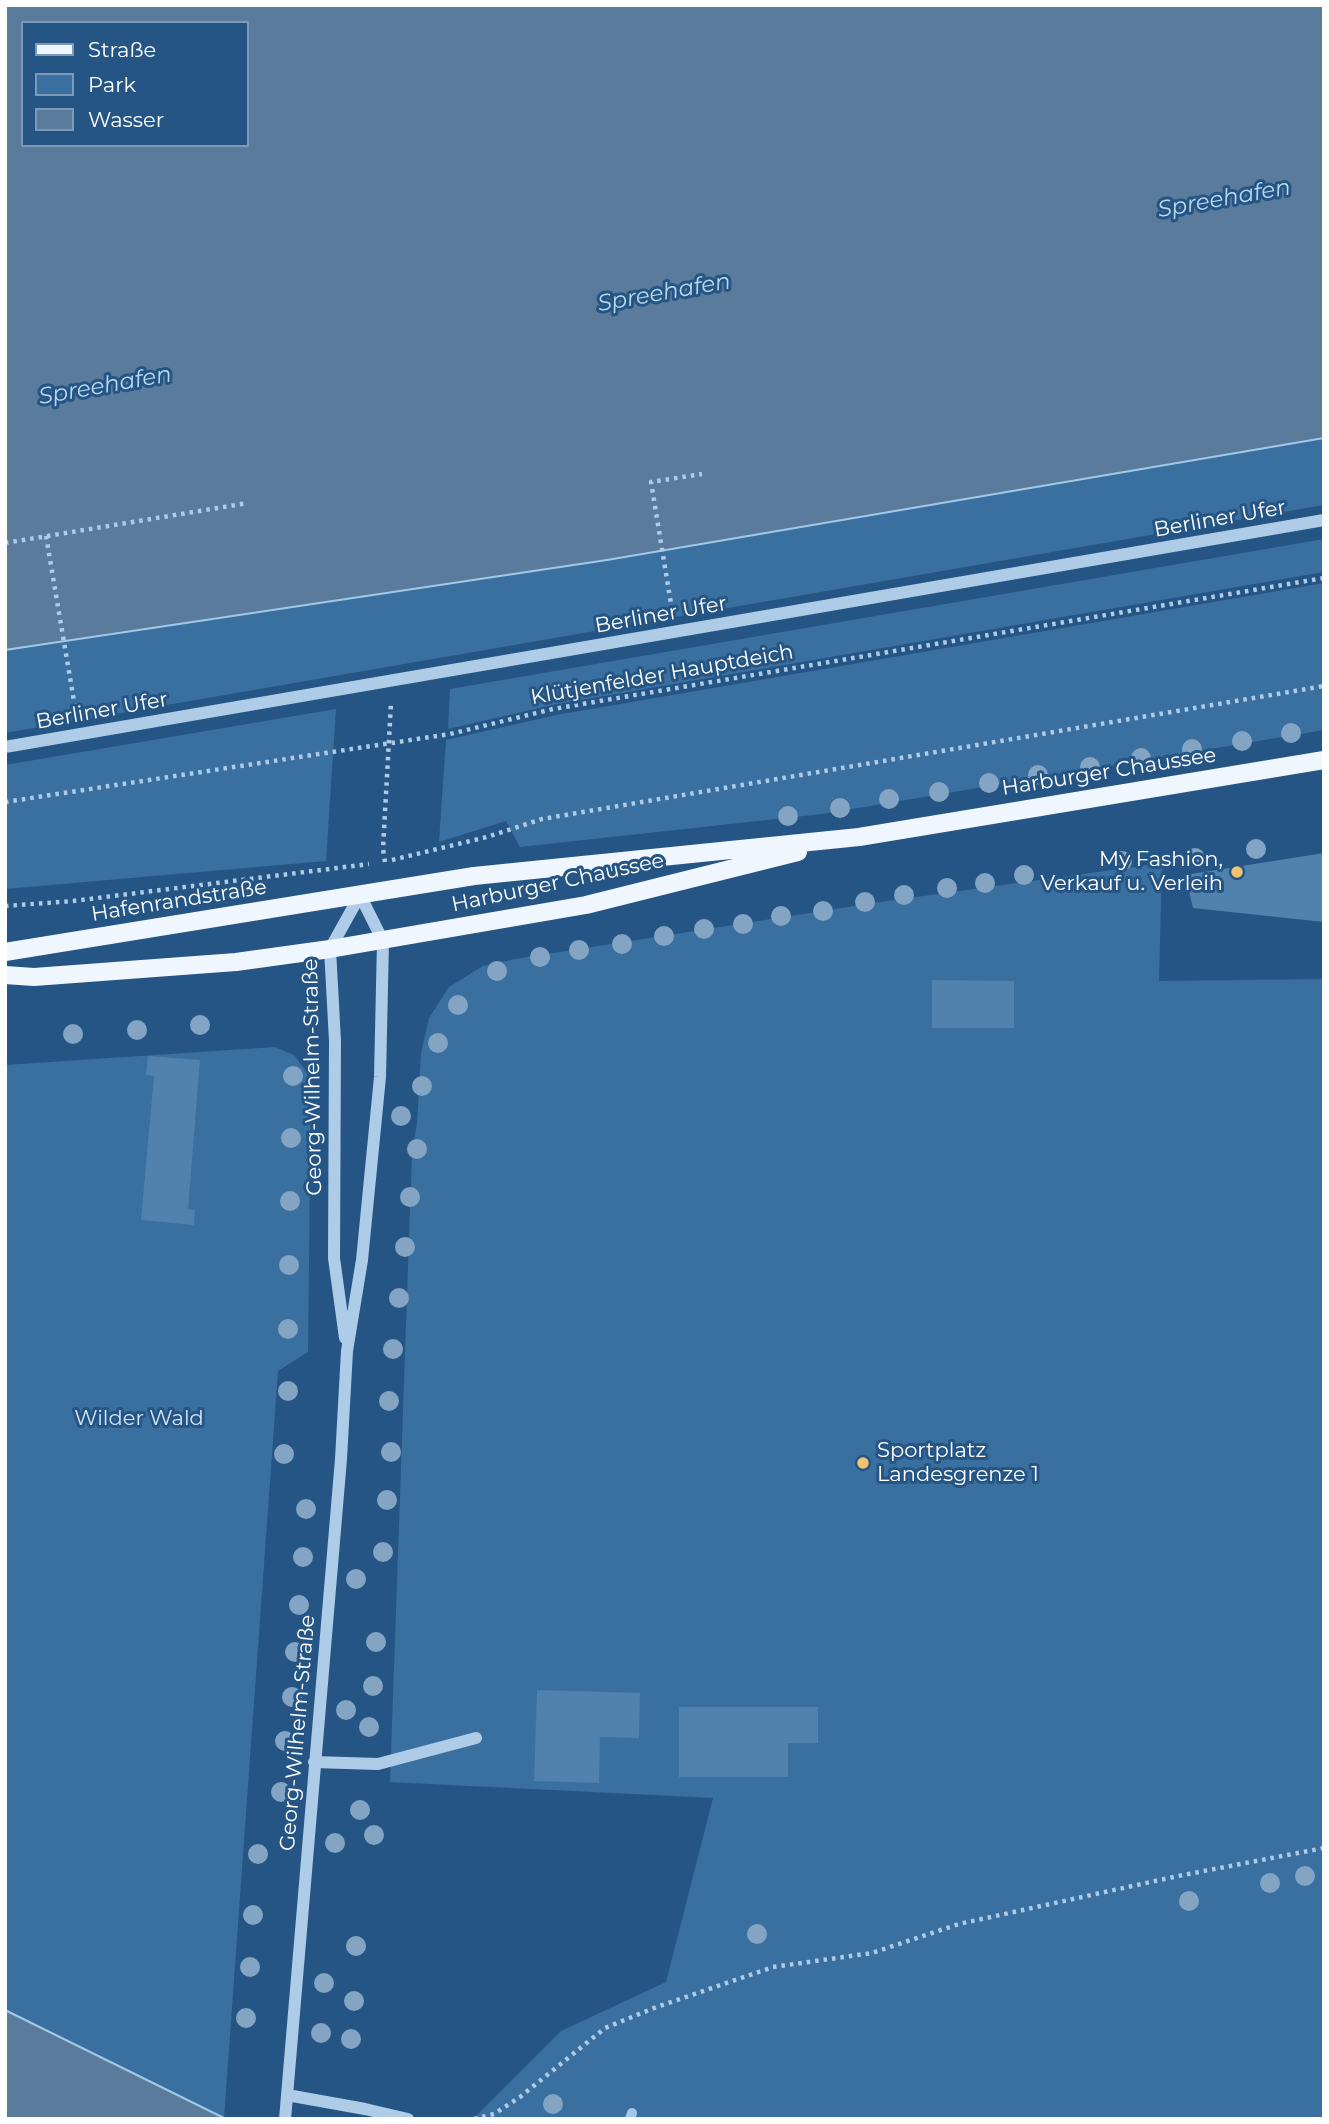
<!DOCTYPE html>
<meta charset="utf-8">
<style>
body{margin:0}
#map{position:relative;width:1329px;height:2124px;overflow:hidden;background:#255584;font-family:Montserrat,sans-serif}
canvas{display:block}
.frame{position:absolute;inset:0;border:7px solid #fff;pointer-events:none}
.legend{position:absolute;left:21px;top:21px;width:228px;height:126px;box-sizing:border-box;background:#255584;border:2px solid #7c99b5;margin:0;padding:9px 12px;list-style:none;font-size:21px;color:#fff}
.legend li{display:flex;align-items:center;gap:14px;height:35px}
.legend b{width:35px;border:2px solid #7c99b5}
</style>
<div id="map">
<canvas width="1329" height="2124"></canvas>
<div class="frame"></div>
<ul class="legend">
<li><b style="height:9px;background:#f0f6fe"></b>Straße</li>
<li><b style="height:19px;background:#3970a0"></b>Park</li>
<li><b style="height:19px;background:#5a7b9b"></b>Wasser</li>
</ul>
</div>
<script>
const context = document.querySelector('canvas').getContext('2d');
context.lineJoin = 'round';
function paint(path, color) { context.fillStyle = color; context.fill(path, 'evenodd'); }
const shape = rows => new Path2D(rows.map(r => 'M' + r).join(''));
function trace(path, color, width, dash) { context.strokeStyle = color; context.lineWidth = width; context.lineCap = dash ? 'butt' : 'round'; context.setLineDash(dash || []); context.stroke(path); }
function label(font, color, halo, rows, align = 'center') {
  context.font = font + ' Montserrat,sans-serif'; context.lineWidth = 6; context.setLineDash([]); context.textBaseline = 'middle'; context.strokeStyle = halo; context.fillStyle = color; for (const [text, x, y, turn = 0] of rows) {
    context.save(); context.translate(x, y); context.rotate((+turn || 0) * Math.PI / 180); context.textAlign = isNaN(turn) ? turn : align; if (halo) context.strokeText(text, 0, 0); context.fillText(text, 0, 0); context.restore();
  }
}
const green = shape([
 [1324,438,1324,505,5,733,5,650,607,560],
 [1324,539,1324,572,552,705,448,729,450,689],
 [1324,583,1324,730,822,814,520,847,506,821,439,842,446,740,556,715],
 [336,709,326,861,5,889,5,765],
 [1162,863,1159,981,1324,979,1324,2119,473,2119,561,2031,666,1982,713,1798,390,1782,412,1153,417,1124,421,1053,429,1018,449,987,483,966,515,959,880,902],
 [275,1047,294,1055,309,1075,311,1088,308,1352,278,1371,224,2118,5,2010,5,1065]
]);
const water = shape([
 [5,5,1324,5,1324,438,607,560,5,650,5,5],
 [23,23,247,23,247,145,23,145,23,23],
 [5,2010,224,2118,224,2119,5,2119,5,2010]
]);
const stream = shape([
 [630,2119,632,2113]
]);
const building = shape([
 [1324,853,1324,922,1193,908,1185,875],
 [932,980,1014,981,1014,1028,932,1028],
 [148,1056,200,1060,188,1209,195,1210,194,1225,141,1220,154,1076,146,1075],
 [537,1690,640,1693,639,1738,600,1737,599,1783,534,1781],
 [679,1707,818,1707,818,1743,788,1743,788,1777,679,1777]
]);
const path = shape([
 [46,536,76,713],
 [5,543,248,503],
 [672,610,651,482,702,474],
 [5,802,450,734,553,709,1324,578],
 [392,860,487,837,542,819,1324,686],
 [385,862,383,849,391,703],
 [5,906,73,901,369,864],
 [474,2119,494,2114,520,2097,605,2028,654,2008,773,1967,872,1953,959,1924,1178,1876,1324,1848]
]);
const minor = shape([
 [5,747,1324,520],
 [345,1338,334,1258,335,1041,330,949,360,895],
 [314,1762,378,1764,476,1738],
 [287,2095,365,2109,408,2119],
 [285,2119,341,1459,347,1351,362,1260,380,1077,383,941,360,895]
]);
const major = shape([
 [5,952,474,876,859,837,1324,760],
 [5,975,34,977,236,962,330,949,586,905,798,852]
]);
const trees = [
 [1291,733],
 [1242,741],
 [1192,749],
 [1141,758],
 [1090,767],
 [1038,775],
 [989,783],
 [939,792],
 [889,799],
 [840,808],
 [788,816],
 [1256,849],
 [1195,858],
 [1122,861],
 [1024,875],
 [985,883],
 [947,888],
 [904,895],
 [865,902],
 [823,911],
 [781,916],
 [743,924],
 [704,929],
 [664,936],
 [622,944],
 [579,950],
 [540,957],
 [497,971],
 [458,1005],
 [200,1025],
 [137,1030],
 [73,1034],
 [438,1043],
 [293,1076],
 [422,1086],
 [401,1116],
 [291,1138],
 [417,1149],
 [410,1197],
 [290,1201],
 [405,1247],
 [289,1265],
 [399,1298],
 [288,1329],
 [393,1349],
 [288,1391],
 [389,1401],
 [391,1452],
 [284,1454],
 [387,1500],
 [306,1509],
 [383,1552],
 [303,1557],
 [356,1579],
 [299,1605],
 [376,1642],
 [295,1652],
 [373,1686],
 [292,1697],
 [346,1710],
 [369,1727],
 [285,1741],
 [281,1792],
 [360,1810],
 [374,1835],
 [335,1843],
 [258,1854],
 [1305,1876],
 [1270,1883],
 [1189,1901],
 [253,1915],
 [757,1934],
 [356,1946],
 [250,1967],
 [324,1983],
 [354,2001],
 [246,2018],
 [321,2033],
 [351,2039],
 [553,2104]
];
const markers = [
 [1237,872,7,"#f2c372"],
 [863,1463,7,"#f2c372"]
];
const streetNames = [
 ["Berliner Ufer",1220,519,-10],
 ["Berliner Ufer",661,615,-10],
 ["Klütjenfelder Hauptdeich",662,675,-10],
 ["Berliner Ufer",102,711,-10],
 ["Harburger Chaussee",1109,772,-9],
 ["Harburger Chaussee",558,883,-12],
 ["Hafenrandstraße",179,901,-9],
 ["Georg-Wilhelm-Straße",313,1077,-91],
 ["Georg-Wilhelm-Straße",298,1733,-85]
];
const poiNames = [
 ["My Fashion,",1223,860],
 ["Verkauf u. Verleih",1223,884],
 ["Sportplatz",877,1451,"left"],
 ["Landesgrenze 1",877,1475,"left"]
];
const parkNames = [
 ["Wilder Wald",139,1419]
];
const waterNames = [
 ["Spreehafen",1224,199,-10],
 ["Spreehafen",664,293,-10],
 ["Spreehafen",105,386,-10]
];
paint(green, '#3970a0');
paint(water, '#5a7b9b');
trace(water, '#a2c8e8', 2);
trace(stream, '#a2c8e8', 10);
paint(building, '#5181ad');
trace(path, '#aecce8', 4.5, [3.5, 5]);
trace(minor, '#aecce8', 12);
trace(major, '#f0f6fe', 18);
context.fillStyle = '#84a4c3';
for (const [x, y] of trees) { context.beginPath(); context.arc(x, y, 10, 0, 2 * Math.PI); context.fill(); }
for (const [x, y, r, color] of markers) { const dot = new Path2D(); dot.arc(x, y, r, 0, 2 * Math.PI); context.fillStyle = color; context.fill(dot); trace(dot, '#255584', 2.5); }
label('21px', '#fff', '#255584', streetNames);
label('21px', '#fff', '#255584', poiNames, 'right');
label('21px', '#d2e5f6', '#255584', parkNames);
label('italic 23px', '#b9d6ef', '#255584', waterNames);
</script>
